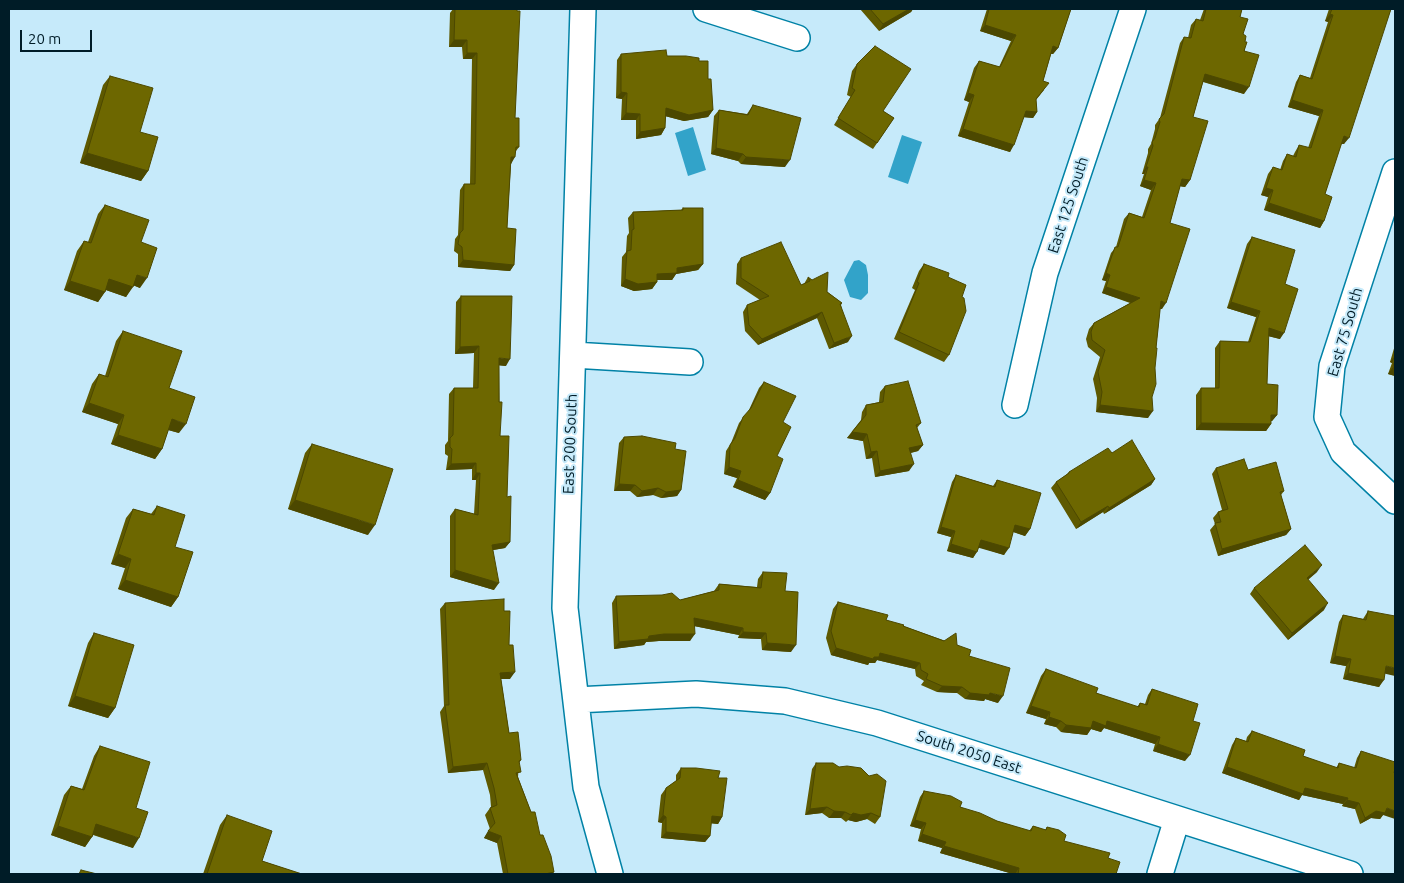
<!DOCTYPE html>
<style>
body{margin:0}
#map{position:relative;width:1404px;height:883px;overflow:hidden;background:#c6eafa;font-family:Ubuntu,sans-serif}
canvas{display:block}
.frame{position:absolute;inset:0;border:10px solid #001c27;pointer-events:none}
.scale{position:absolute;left:20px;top:30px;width:72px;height:22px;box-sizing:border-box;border:2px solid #001c27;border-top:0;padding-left:6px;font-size:15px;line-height:18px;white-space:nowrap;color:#001c27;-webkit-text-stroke:4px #c6eafa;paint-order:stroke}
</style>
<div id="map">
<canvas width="1404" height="883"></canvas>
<div class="frame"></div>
<div class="scale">20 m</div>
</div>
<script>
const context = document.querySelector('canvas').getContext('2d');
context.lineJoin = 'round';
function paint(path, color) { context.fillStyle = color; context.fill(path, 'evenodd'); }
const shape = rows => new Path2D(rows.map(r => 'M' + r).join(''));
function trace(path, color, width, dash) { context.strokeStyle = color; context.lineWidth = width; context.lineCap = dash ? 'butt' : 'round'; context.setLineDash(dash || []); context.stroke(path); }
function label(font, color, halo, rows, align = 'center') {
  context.font = font + ' Ubuntu,sans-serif'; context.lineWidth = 4; context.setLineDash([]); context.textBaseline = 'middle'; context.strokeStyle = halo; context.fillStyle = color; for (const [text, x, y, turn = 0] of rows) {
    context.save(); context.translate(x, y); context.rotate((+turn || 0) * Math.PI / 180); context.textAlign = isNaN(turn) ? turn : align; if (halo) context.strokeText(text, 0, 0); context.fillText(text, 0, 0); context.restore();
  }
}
const water = shape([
 [693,127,706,170,688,176,675,133],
 [902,135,922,142,908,184,888,177],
 [859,260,866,265,868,275,868,293,861,300,850,297,844,280,854,261]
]);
const minor = shape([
 [583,9,565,608,586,787,610,874],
 [706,9,797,38],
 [1395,172,1332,366,1327,417,1343,452,1395,501],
 [573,355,690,362],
 [1015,405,1045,273,1133,9],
 [576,700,696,694,785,701,877,723,1350,874],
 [1160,874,1177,819]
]);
const wall = shape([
 [453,9,517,9,515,118,519,147,516,151,511,164,507,228,514,265,510,271,458,267,458,254,454,251,455,239,458,235,460,190,464,184,470,184,472,59,463,59,462,47,449,47,450,13],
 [860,9,913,9,911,12,879,31],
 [987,9,1071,9,1058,48,1053,54,1051,54,1043,81,1044,90,1036,100,1037,112,1033,118,1024,117,1010,152,958,136,969,102,964,100,974,68,979,61,999,67,1011,41,980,31],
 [1204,9,1242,9,1240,17,1245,42,1244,94,1203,82,1193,117,1190,180,1185,187,1180,186,1170,223,1162,309,1160,309,1156,348,1152,397,1148,418,1096,412,1097,398,1093,379,1100,357,1088,347,1086,339,1089,329,1094,323,1130,303,1102,293,1106,281,1102,280,1111,253,1116,247,1124,219,1129,213,1142,217,1151,190,1140,186,1144,174,1142,174,1148,153,1148,149,1151,144,1155,129,1155,125,1160,118,1180,43,1184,37,1188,38,1191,25,1196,19,1200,20],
 [1329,9,1391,9,1344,144,1341,144,1325,194,1324,221,1320,228,1264,210,1268,197,1261,195,1268,174,1273,167,1280,170,1283,161,1287,154,1293,156,1295,152,1299,145,1308,148,1319,116,1288,107,1296,82,1300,75,1310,78,1328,22,1325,21],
 [621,54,667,56,699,61,708,79,713,110,708,117,684,121,665,116,665,128,661,135,636,139,636,120,621,120,622,99,616,98,617,60],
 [857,64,883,111,894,118,873,149,834,125,851,97,847,95,852,71],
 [110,76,140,132,148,171,141,181,80,163,103,85],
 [753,105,785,167,741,164,738,161,711,154,714,116,719,110,747,114],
 [105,205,141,242,140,288,133,285,126,297,106,290,98,302,64,290,77,251,84,241,88,242,98,214],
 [683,208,703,264,698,270,676,274,672,280,657,280,657,282,652,289,634,291,621,286,622,257,626,252,627,236,629,233,628,218,633,212,681,210],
 [1252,237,1285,284,1280,339,1268,336,1267,384,1277,415,1272,421,1271,421,1271,424,1266,431,1196,430,1196,395,1201,388,1215,388,1215,348,1220,341,1248,342,1256,317,1227,308,1247,244],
 [741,258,801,285,804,284,808,277,842,303,841,305,848,342,829,349,817,318,758,345,745,331,743,312,747,305,760,300,736,284,737,264],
 [924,264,948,277,962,297,949,355,944,362,894,339,915,290,912,288,919,271],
 [461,296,506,366,499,365,500,436,507,497,510,542,505,548,493,550,494,590,450,577,450,516,455,509,474,514,476,480,472,480,472,469,446,470,448,456,445,454,445,445,448,441,449,394,454,388,473,388,474,353,455,354,456,302],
 [123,331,169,388,179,433,168,430,162,449,155,459,111,444,118,424,82,412,92,384,99,374,105,376,116,341],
 [1395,345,1395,376,1388,374,1392,363,1390,362],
 [764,382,783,422,770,493,765,500,733,487,737,478,724,474,726,451,731,443,739,423,748,412,759,388],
 [885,386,921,423,917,428,923,445,918,451,911,453,909,471,875,477,872,458,866,459,863,441,847,438,861,420,862,412,866,405,879,402,880,392],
 [624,437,675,449,681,490,677,496,661,498,653,495,637,497,630,491,614,491,619,443],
 [312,444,368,535,288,509,305,453],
 [1112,453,1155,479,1151,485,1104,514,1103,512,1076,529,1051,488,1056,482,1066,475,1069,472],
 [1216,468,1248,470,1284,491,1281,495,1291,529,1286,535,1218,556,1210,530,1215,524,1213,518,1218,512,1222,510,1212,474],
 [956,475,993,486,997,480,1030,529,1025,536,1013,532,1004,555,979,547,973,558,947,551,951,537,937,533,952,482],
 [157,506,175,547,178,597,171,607,118,589,125,568,111,564,126,518,133,509,151,514],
 [763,572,785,591,791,652,762,650,761,639,738,638,739,635,694,626,690,641,659,641,646,642,644,645,614,649,612,603,616,596,680,600,714,591,719,584,757,587,758,579],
 [1317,572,1308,580,1324,610,1288,640,1250,594,1254,588],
 [838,602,886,620,957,645,969,656,998,703,985,699,984,701,965,699,957,693,937,692,921,685,924,681,916,676,915,669,877,660,875,663,869,663,868,665,831,655,826,638,833,609],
 [445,603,504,611,509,645,510,679,501,679,509,733,521,760,519,763,518,777,531,812,554,872,552,874,503,874,497,843,484,838,490,829,485,815,490,808,491,807,490,795,483,770,448,773,440,712,444,706,440,609],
 [1368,611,1385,674,1379,687,1343,679,1346,666,1330,663,1339,622,1343,615,1363,619],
 [94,633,115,708,108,718,68,706,88,643],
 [1046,669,1096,693,1137,707,1140,703,1145,704,1148,695,1152,689,1193,721,1185,761,1153,751,1155,744,1104,728,1101,732,1091,729,1087,735,1061,732,1056,727,1044,724,1046,719,1026,713,1041,676],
 [1252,731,1303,756,1336,768,1339,763,1354,768,1357,758,1361,751,1383,815,1380,819,1371,818,1360,824,1355,809,1342,806,1343,804,1302,795,1299,800,1222,773,1232,745,1236,738,1246,741,1247,737],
 [100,746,136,808,133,848,93,835,85,847,51,835,64,795,71,786,82,789,94,756],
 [816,763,839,767,880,817,875,824,867,819,856,822,848,820,846,822,841,818,829,818,822,813,805,815,812,769],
 [681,768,718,778,722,817,718,824,711,823,710,836,705,842,661,838,662,823,658,822,661,795,666,788,676,781,676,775],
 [924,791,960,807,997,821,1029,831,1033,826,1045,830,1047,827,1064,841,1108,858,1116,874,1013,874,940,853,942,848,918,841,921,829,910,826,920,797],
 [227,815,262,861,302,874,203,874,220,825]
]);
const shadedWall = shape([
 [909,9,913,9,911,12,879,31,883,24],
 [1330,14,1333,15,1328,22,1325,21],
 [985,25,1016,35,1011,41,980,31],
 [454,40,467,40,462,47,449,47],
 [1053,46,1058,48,1053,54,1048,53],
 [467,53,477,53,472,59,463,59],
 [1205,74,1249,87,1244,94,1201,81],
 [621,92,627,93,622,99,616,98],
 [968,93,974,95,969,102,964,100],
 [1292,100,1323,110,1319,116,1288,107],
 [666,108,713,110,708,117,684,121,661,115],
 [1026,111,1037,112,1033,118,1021,117],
 [626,113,640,114,636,120,621,120],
 [665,128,661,135,636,139,640,132],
 [963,129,1014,145,1010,152,958,136],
 [1344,136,1349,138,1344,144,1339,143],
 [716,148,743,154,738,161,711,154],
 [87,153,148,171,141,181,80,163],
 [511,157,515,157,511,164],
 [746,157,790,160,785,167,741,164],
 [1146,167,1148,167,1144,174,1142,174],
 [1182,179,1190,180,1185,187,1178,186],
 [1144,180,1156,183,1151,190,1140,186],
 [1266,188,1273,190,1268,197,1261,195],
 [1269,203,1324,221,1320,228,1264,210],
 [463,260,514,265,510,271,458,267],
 [703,264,698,270,676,274,672,280,653,280,657,274,677,268],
 [1106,273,1110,275,1106,281,1102,280],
 [137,275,147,278,140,288,130,284],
 [109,279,133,287,126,297,103,289],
 [625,279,657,282,652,289,634,291,621,286],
 [70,281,105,292,98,302,64,290],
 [1106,287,1140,298,1135,304,1102,293],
 [1161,301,1166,303,1162,309,1157,308],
 [1231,302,1260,311,1256,317,1227,308],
 [822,312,817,318,758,345,762,339],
 [1269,328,1284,333,1280,339,1264,335],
 [852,336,848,342,829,349,834,343],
 [479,346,474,353,455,354,460,347],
 [1395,356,1395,357,1392,363,1390,362],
 [499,358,510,359,506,366,494,365],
 [1393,367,1395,368,1395,376,1388,374],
 [89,403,124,415,118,424,82,412],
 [1100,405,1153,411,1148,418,1096,412],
 [1271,415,1277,415,1272,421,1267,421],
 [172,419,186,424,179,433,165,429],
 [1201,423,1271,424,1266,431,1196,430],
 [852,432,867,434,863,441,847,438],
 [118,435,162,449,155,459,111,444],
 [923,445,918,451,905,454,909,448],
 [877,451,872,458,866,459,871,452],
 [476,463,472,469,446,470,451,464],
 [914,464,909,471,875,477,880,471],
 [729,467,741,471,737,478,724,474],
 [476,473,480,473,476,480,472,480],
 [1155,479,1151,485,1104,514,1109,508],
 [738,480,770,493,765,500,733,487],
 [619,484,635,485,630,491,614,491],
 [658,488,653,495,637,497,642,491],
 [681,490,677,496,661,498,666,492],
 [295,500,375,525,368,535,288,509],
 [1108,506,1103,512,1076,529,1081,522],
 [1015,525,1030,529,1025,536,1011,531],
 [941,527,955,531,951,537,937,533],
 [1291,529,1286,535,1218,556,1222,549],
 [981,540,1009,548,1004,555,976,547],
 [510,542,505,548,487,551,492,545],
 [951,544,977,552,973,558,947,551],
 [118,554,131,559,125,568,111,564],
 [1322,565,1317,572,1302,584,1307,578],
 [455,570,499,583,494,590,450,577],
 [125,580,178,597,171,607,118,589],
 [1328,603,1324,610,1288,640,1292,633],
 [694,618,743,628,739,635,689,625],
 [743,632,766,633,761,639,738,638],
 [664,634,695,634,690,641,659,641,646,642,644,645,614,649,619,642,649,636],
 [767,643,796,645,791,652,762,650],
 [836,648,874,657,880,653,920,663,915,669,877,660,875,663,869,663,868,665,831,655],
 [1335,656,1351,659,1346,666,1330,663],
 [1386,666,1395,668,1395,676,1382,673],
 [515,672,510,679,496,679,500,673],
 [1348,673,1384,680,1379,687,1343,679],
 [942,686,962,687,957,693,937,692],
 [970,693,990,693,1003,696,998,703,985,699,984,701,965,699],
 [75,696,115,708,108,718,68,706],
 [1031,706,1050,712,1046,719,1026,713],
 [1049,717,1061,721,1056,727,1044,724],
 [1093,721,1107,721,1160,737,1155,744,1104,728,1101,732,1091,729,1087,735,1061,732,1066,725],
 [1158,744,1190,755,1185,761,1153,751],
 [487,763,483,770,448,773,453,767],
 [1227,767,1305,788,1348,798,1343,804,1302,795,1299,800,1222,773],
 [1347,800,1359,803,1355,809,1342,806],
 [827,807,822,813,805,815,810,809],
 [1387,808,1395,811,1395,819,1383,815,1380,819,1371,818,1360,824,1365,818,1376,811],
 [834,811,845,812,841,818,829,818],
 [853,813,871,813,867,819,856,822,848,820,846,822],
 [663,815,666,817,662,823,658,822],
 [712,816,722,817,718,824,707,823],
 [915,820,926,823,921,829,910,826],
 [96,824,139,838,133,848,89,833],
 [58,826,92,837,85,847,51,835],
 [488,831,501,836,497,843,484,838],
 [666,832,710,836,705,842,661,838],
 [922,834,946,842,942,848,918,841],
 [944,846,1019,868,1015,874,1013,874,940,853]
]);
const building = shape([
 [455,9,517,9,517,11,520,11,515,118,519,118,519,147,516,147,515,157,511,157,507,228,516,229,514,265,463,260,462,247,458,244,460,233,463,230,464,184,475,184,477,53,467,53,467,40,454,40,455,9],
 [870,9,909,9,883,24,870,9],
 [989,9,1071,9,1058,48,1053,46,1043,81,1049,83,1036,99,1037,112,1026,111,1014,145,963,129,974,95,968,93,979,61,1000,67,1016,35,985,25,989,9],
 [1206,9,1242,9,1240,17,1248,19,1243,34,1246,36,1245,42,1247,42,1244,51,1259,55,1249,87,1205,74,1193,117,1208,121,1190,180,1182,179,1170,223,1190,229,1166,303,1161,301,1156,348,1157,348,1155,368,1156,384,1152,397,1153,411,1100,405,1102,392,1098,372,1105,350,1092,340,1091,332,1094,323,1140,298,1106,287,1110,275,1106,273,1115,247,1118,247,1129,213,1144,218,1156,183,1144,180,1148,167,1146,167,1153,146,1152,142,1155,138,1160,122,1159,119,1164,114,1184,37,1191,38,1196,19,1203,21,1206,9],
 [1332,9,1391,9,1349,138,1344,136,1325,194,1332,197,1324,221,1269,203,1273,190,1266,188,1273,167,1282,170,1287,154,1296,157,1299,145,1311,148,1323,110,1292,100,1300,75,1312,79,1333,15,1330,14,1332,9],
 [875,46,911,69,883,111,894,118,877,143,838,118,855,90,852,88,857,64,875,46],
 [666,50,667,56,686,56,699,58,699,61,708,61,708,79,711,79,713,110,689,115,666,108,665,128,640,132,640,114,626,113,627,93,621,92,621,54,666,50],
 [110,76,153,88,140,132,158,137,148,171,87,153,110,76],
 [753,105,801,118,790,160,746,157,743,154,716,148,719,110,748,115,753,105],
 [105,205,149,220,141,242,157,248,147,278,137,275,133,287,109,279,105,292,70,281,84,241,91,243,105,205],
 [683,208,703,208,703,264,677,268,677,273,657,274,657,282,638,284,625,279,627,251,631,250,632,230,634,229,633,212,683,210,683,208],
 [1252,237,1295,250,1285,284,1298,289,1284,333,1269,328,1267,384,1278,385,1277,415,1271,415,1271,424,1201,423,1201,388,1219,388,1220,341,1250,342,1260,311,1231,302,1252,237],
 [781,242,801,285,810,281,808,277,812,280,828,272,827,292,842,303,840,304,852,336,834,343,822,312,762,339,749,325,747,305,769,296,741,278,741,258,781,242],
 [924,264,949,273,948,277,966,285,962,297,964,298,966,311,949,355,899,332,919,283,917,282,924,264],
 [461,296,512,296,510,359,499,358,499,402,502,402,500,436,509,436,507,497,511,496,510,542,492,545,499,583,455,570,455,509,478,515,480,473,476,473,476,463,451,464,452,449,450,447,450,438,453,435,454,388,478,388,479,346,460,347,461,296],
 [123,331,182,351,169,388,195,397,186,424,172,419,162,449,118,435,124,415,89,403,99,374,108,377,123,331],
 [1395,359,1395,368,1393,367,1395,359],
 [908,381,921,423,916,425,923,445,909,448,914,464,880,471,877,451,871,452,867,434,852,432,866,415,866,405,883,402,885,386,908,381],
 [764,382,796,396,783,422,791,427,777,456,783,459,770,493,738,480,741,471,729,467,730,445,735,438,743,417,751,408,764,382],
 [642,436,676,443,675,449,686,451,681,490,666,492,658,488,642,491,635,485,619,484,624,437,642,436],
 [1132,440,1155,479,1109,508,1108,506,1081,522,1056,482,1069,473,1069,472,1108,448,1112,453,1132,440],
 [312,444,393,469,375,525,295,500,312,444],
 [1244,459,1248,470,1276,462,1284,491,1280,492,1291,529,1222,549,1215,523,1221,522,1218,512,1228,509,1216,468,1244,459],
 [956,475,995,487,997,480,1041,493,1030,529,1015,525,1009,548,981,540,977,552,951,544,955,531,941,527,956,475],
 [157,506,185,515,175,547,193,552,178,597,125,580,131,559,118,554,133,509,154,515,157,506],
 [1305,545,1322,565,1307,578,1328,603,1292,633,1254,588,1305,545],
 [763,572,787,573,785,591,798,592,796,645,767,643,766,633,743,632,743,628,694,618,695,634,664,634,649,636,648,639,619,642,616,596,662,595,672,593,680,600,719,590,719,584,761,588,763,572],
 [504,599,504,611,510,611,509,645,513,645,515,672,500,673,509,733,518,732,521,760,519,761,521,772,516,773,531,812,535,812,540,835,543,835,551,856,554,872,545,874,508,874,501,836,488,831,495,823,490,808,497,805,494,788,487,763,453,767,445,705,449,705,445,603,504,599],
 [838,602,888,615,886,620,904,625,903,626,944,641,956,633,957,645,971,650,969,656,1010,668,1003,696,990,693,989,695,970,693,962,687,942,686,926,679,928,674,921,670,920,663,880,653,879,657,874,657,873,659,836,648,831,631,838,602],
 [1368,611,1395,616,1395,668,1386,666,1384,680,1348,673,1351,659,1335,656,1343,615,1366,620,1368,611],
 [94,633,134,645,115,708,75,696,94,633],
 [1046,669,1098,688,1096,693,1139,707,1140,703,1147,705,1152,689,1198,704,1193,721,1200,723,1190,755,1158,744,1160,737,1107,721,1106,726,1093,721,1091,728,1066,725,1061,721,1049,717,1050,712,1031,706,1046,669],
 [1252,731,1305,750,1303,756,1338,768,1339,763,1356,768,1361,751,1395,762,1395,768,1394,773,1395,773,1395,811,1387,808,1385,813,1376,811,1365,818,1359,803,1347,800,1348,798,1305,788,1303,794,1227,767,1236,738,1248,742,1252,731],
 [100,746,150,762,136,808,148,812,139,838,96,824,92,837,58,826,71,786,84,790,100,746],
 [816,763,833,763,839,767,847,766,861,768,869,776,877,774,886,781,880,817,871,813,861,815,853,813,851,815,845,812,834,811,827,807,810,809,816,763],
 [681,768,696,768,720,771,718,778,727,778,722,817,712,816,710,836,666,832,666,817,663,815,666,788,680,778,681,768],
 [924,791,951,796,962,802,960,807,980,813,997,821,1031,831,1033,826,1046,830,1047,827,1059,830,1066,835,1064,841,1110,853,1108,858,1120,862,1116,874,1018,874,1019,868,944,846,946,842,922,834,926,823,915,820,924,791],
 [227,815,272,831,262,861,302,874,207,874,227,815],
 [81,870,97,874,79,874,81,870]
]);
const streetNames = [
 ["East 125 South",1068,205,-72],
 ["East 75 South",1345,332,-74],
 ["East 200 South",570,444,-88],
 ["South 2050 East",969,752,18]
];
paint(water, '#32a3c9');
trace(minor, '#0182a6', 28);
trace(minor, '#fff', 25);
paint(wall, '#5e5900');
paint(shadedWall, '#4c4800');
paint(building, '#6d6700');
trace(building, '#4c4800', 1);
label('15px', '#001c27', '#c6eafa', streetNames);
</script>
